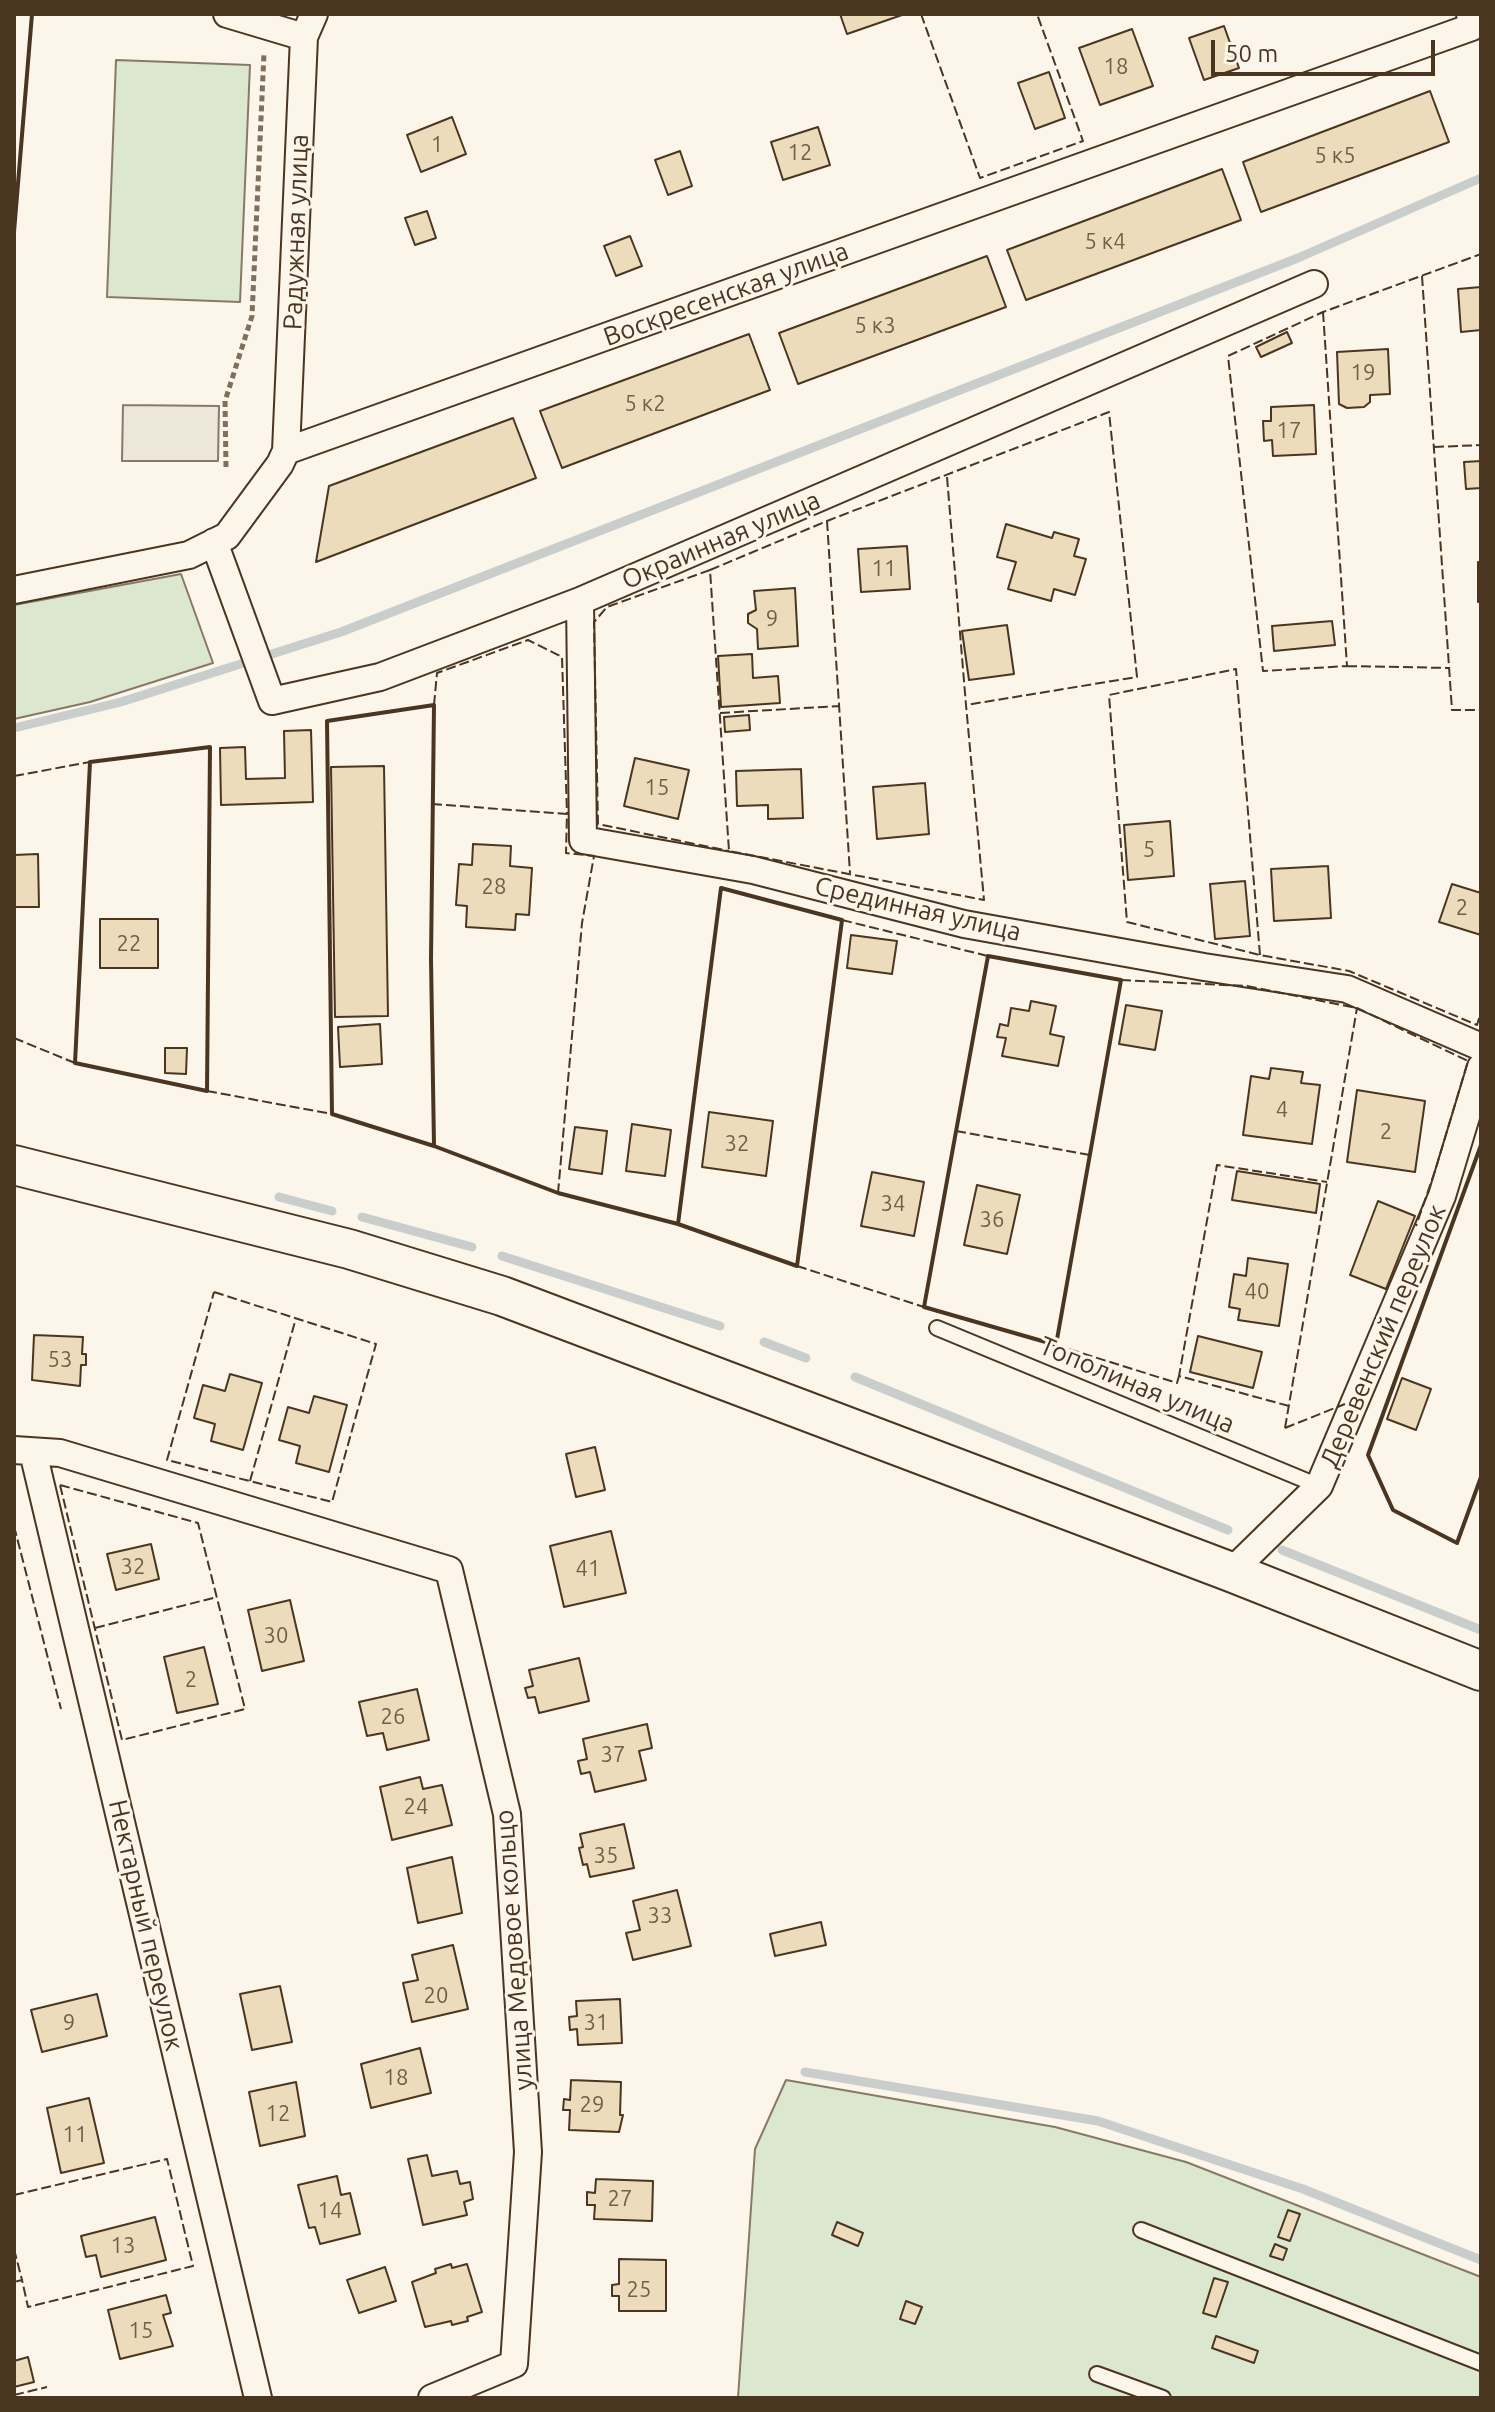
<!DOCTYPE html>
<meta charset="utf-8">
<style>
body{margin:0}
#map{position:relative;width:1495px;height:2412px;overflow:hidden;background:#fbf6e9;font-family:Ubuntu,sans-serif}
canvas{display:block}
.frame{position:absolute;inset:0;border:16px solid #4a3520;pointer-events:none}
.scale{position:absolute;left:1211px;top:40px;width:224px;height:36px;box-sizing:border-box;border:4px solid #4a3520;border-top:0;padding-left:10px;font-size:24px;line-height:28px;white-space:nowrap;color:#4a3520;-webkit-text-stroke:6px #fbf6e9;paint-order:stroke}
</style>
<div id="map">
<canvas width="1495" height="2412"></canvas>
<div class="frame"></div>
<div class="scale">50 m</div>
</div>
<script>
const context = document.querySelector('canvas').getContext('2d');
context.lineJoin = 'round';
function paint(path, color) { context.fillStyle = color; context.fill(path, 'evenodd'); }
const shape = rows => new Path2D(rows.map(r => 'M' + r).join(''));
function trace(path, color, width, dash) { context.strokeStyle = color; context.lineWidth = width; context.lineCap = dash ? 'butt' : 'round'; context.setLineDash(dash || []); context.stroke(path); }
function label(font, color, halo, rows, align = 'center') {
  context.font = font + ' Ubuntu,sans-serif'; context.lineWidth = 6; context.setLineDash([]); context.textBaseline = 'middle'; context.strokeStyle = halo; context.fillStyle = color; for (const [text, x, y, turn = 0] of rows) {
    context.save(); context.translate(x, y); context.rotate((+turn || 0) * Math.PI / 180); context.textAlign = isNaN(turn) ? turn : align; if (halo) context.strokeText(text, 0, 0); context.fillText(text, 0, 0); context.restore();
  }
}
const green = shape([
 [116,60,250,65,240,302,107,297,116,60],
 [181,574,213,663,90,702,14,719,14,605,181,574],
 [786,2080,1055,2127,1186,2162,1481,2277,1481,2398,738,2398,755,2149,786,2080]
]);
const parking = shape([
 [123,405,219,406,218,461,122,461,123,405]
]);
const stream = shape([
 [14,728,121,702,341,632,1298,258,1481,178],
 [279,1197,332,1211],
 [362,1217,472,1247],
 [502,1256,720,1326],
 [764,1342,806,1358],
 [855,1377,1228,1530],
 [1282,1550,1481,1630],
 [805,2072,1098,2121,1303,2189,1481,2260]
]);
const building = shape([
 [840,14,901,14,902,15,847,34,840,14],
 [1224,26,1239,68,1204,80,1189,38,1224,26],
 [1132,29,1153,86,1100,105,1079,48,1132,29],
 [1049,72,1065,118,1035,129,1018,83,1049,72],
 [1430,91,1449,142,1261,212,1243,162,1430,91],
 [452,117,466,154,421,172,407,135,452,117],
 [818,127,830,165,783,180,771,142,818,127],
 [680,151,692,186,668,195,655,160,680,151],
 [1222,169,1241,220,1026,300,1007,250,1222,169],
 [427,211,436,238,415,245,405,218,427,211],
 [630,236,642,266,616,276,604,246,630,236],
 [987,256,1006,307,798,384,779,333,987,256],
 [1481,287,1481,330,1461,332,1458,289,1481,287],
 [1287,332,1292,343,1261,357,1256,347,1287,332],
 [749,334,770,390,562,468,540,411,749,334],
 [1388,349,1390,394,1370,395,1370,402,1364,407,1347,408,1339,404,1337,352,1388,349],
 [1314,405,1316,454,1273,456,1272,440,1264,441,1263,421,1271,421,1271,407,1314,405],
 [513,418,536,478,316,562,329,486,513,418],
 [1481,461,1481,488,1466,489,1464,462,1481,461],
 [1006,524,1052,538,1054,532,1079,539,1074,556,1086,559,1075,595,1054,589,1051,601,1008,589,1016,562,997,557,1006,524],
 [907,546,910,589,861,592,858,549,907,546],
 [1478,562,1481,562,1481,602,1478,602,1478,562],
 [795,588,798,646,758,649,757,629,748,623,748,614,756,610,754,591,795,588],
 [1332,621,1335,645,1274,651,1272,626,1332,621],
 [1007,625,1014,674,969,680,962,631,1007,625],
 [752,654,753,678,778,676,780,703,721,707,718,656,752,654],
 [749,715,750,730,725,732,724,717,749,715],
 [311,730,313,802,221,805,220,748,245,747,246,779,285,778,284,731,311,730],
 [635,758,689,770,678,819,624,806,635,758],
 [384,766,388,1016,335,1017,331,767,384,766],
 [801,769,803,818,768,819,768,805,737,806,736,771,801,769],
 [925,783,929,834,877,839,873,787,925,783],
 [1170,821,1174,876,1128,880,1124,825,1170,821],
 [473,844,511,846,510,866,532,868,529,915,516,914,515,930,466,927,467,906,456,905,459,864,472,865,473,844],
 [38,854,39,907,14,907,14,855,38,854],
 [1328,866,1331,918,1274,921,1271,869,1328,866],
 [1245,881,1250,936,1215,939,1210,884,1245,881],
 [1452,884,1481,893,1481,935,1439,922,1452,884],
 [100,919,158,919,158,968,100,968,100,919],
 [851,935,897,941,892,974,847,968,851,935],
 [1031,1001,1056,1006,1050,1034,1064,1037,1058,1066,1002,1056,1006,1038,997,1037,1000,1024,1008,1026,1011,1008,1029,1011,1031,1001],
 [1126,1005,1162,1011,1155,1050,1119,1044,1126,1005],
 [380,1024,382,1064,340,1067,338,1027,380,1024],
 [165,1048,187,1048,186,1074,165,1073,165,1048],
 [1271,1068,1303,1072,1301,1083,1320,1085,1312,1144,1243,1135,1251,1076,1269,1079,1271,1068],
 [1357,1090,1425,1101,1415,1172,1347,1162,1357,1090],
 [709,1112,773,1121,766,1176,702,1167,709,1112],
 [632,1124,671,1130,665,1176,626,1171,632,1124],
 [575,1127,607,1131,602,1174,569,1169,575,1127],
 [1237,1171,1320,1184,1316,1213,1232,1200,1237,1171],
 [872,1172,924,1182,914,1236,861,1226,872,1172],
 [977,1185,1020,1195,1007,1254,964,1245,977,1185],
 [1378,1201,1415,1216,1386,1289,1350,1275,1378,1201],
 [1248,1258,1288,1264,1279,1326,1238,1320,1240,1309,1229,1307,1234,1274,1246,1276,1248,1258],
 [34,1335,83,1337,82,1354,86,1354,86,1365,81,1365,80,1386,32,1380,34,1335],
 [1198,1336,1262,1352,1253,1388,1190,1372,1198,1336],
 [230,1374,262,1383,243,1450,211,1441,215,1424,194,1418,203,1385,225,1391,230,1374],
 [1402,1378,1431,1389,1416,1430,1387,1419,1402,1378],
 [314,1396,347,1405,329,1472,296,1463,300,1446,279,1440,288,1407,309,1413,314,1396],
 [595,1447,605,1490,576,1497,566,1454,595,1447],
 [611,1531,626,1593,564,1607,550,1546,611,1531],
 [151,1544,159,1579,116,1590,107,1554,151,1544],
 [290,1600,304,1661,262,1671,248,1610,290,1600],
 [204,1647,218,1704,177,1713,164,1657,204,1647],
 [579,1658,589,1701,539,1713,535,1697,528,1698,525,1688,533,1686,529,1670,579,1658],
 [417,1689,429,1740,387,1750,383,1733,367,1736,359,1702,417,1689],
 [647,1724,652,1748,639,1751,646,1780,595,1792,590,1772,581,1774,578,1761,587,1759,583,1739,647,1724],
 [420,1777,423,1789,442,1785,452,1825,392,1840,380,1787,420,1777],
 [624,1824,634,1868,590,1877,587,1864,583,1865,579,1848,583,1847,580,1834,624,1824],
 [452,1857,462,1913,418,1923,407,1868,452,1857],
 [677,1890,691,1946,633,1960,626,1933,640,1930,633,1901,677,1890],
 [821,1922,826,1945,775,1956,770,1934,821,1922],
 [453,1945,468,2009,412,2022,403,1983,418,1980,412,1955,453,1945],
 [280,1986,292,2042,252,2050,240,1994,280,1986],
 [97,1994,107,2036,42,2052,31,2010,97,1994],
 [620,1999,622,2043,578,2045,577,2029,570,2030,569,2017,577,2016,576,2001,620,1999],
 [420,2048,431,2093,371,2108,361,2064,420,2048],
 [571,2080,621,2082,620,2115,623,2115,619,2132,569,2130,570,2110,563,2110,564,2099,570,2100,571,2080],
 [296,2082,305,2136,260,2146,249,2092,296,2082],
 [89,2098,104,2163,61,2173,47,2108,89,2098],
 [427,2155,432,2176,457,2171,460,2184,470,2182,473,2199,464,2202,467,2215,423,2225,408,2159,427,2155],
 [337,2176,341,2195,350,2193,360,2234,320,2244,315,2227,309,2228,298,2185,337,2176],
 [596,2179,653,2181,652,2221,594,2219,595,2205,587,2205,587,2192,595,2193,596,2179],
 [1288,2210,1300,2214,1290,2241,1278,2237,1288,2210],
 [155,2217,166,2260,101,2277,96,2255,86,2257,81,2236,155,2217],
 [837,2222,863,2233,858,2246,832,2235,837,2222],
 [1275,2244,1287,2249,1283,2260,1270,2256,1275,2244],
 [619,2259,666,2260,666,2311,619,2311,619,2296,612,2296,612,2285,619,2284,619,2259],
 [451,2264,452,2268,467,2264,482,2312,467,2317,468,2321,452,2325,451,2321,425,2327,412,2282,436,2273,435,2269,451,2264],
 [385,2267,396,2301,359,2313,347,2280,385,2267],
 [1214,2278,1228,2282,1216,2317,1203,2313,1214,2278],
 [166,2295,171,2313,163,2315,173,2346,120,2359,108,2310,166,2295],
 [906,2301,922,2307,915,2324,900,2319,906,2301],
 [1216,2336,1258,2351,1254,2363,1212,2348,1216,2336],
 [28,2357,34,2382,14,2387,14,2361,28,2357]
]);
const path = shape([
 [226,467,225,401,252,316,264,53]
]);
const service = shape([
 [937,1328,1319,1486],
 [1141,2230,1481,2363],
 [1097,2374,1163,2398]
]);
const minor = shape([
 [227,14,304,37],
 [286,451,1472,27,1470,14],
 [214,542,272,701,380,677,580,601,1314,284],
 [14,590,189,555,227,536,280,464,286,451,304,37,314,14],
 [580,601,583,840,753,870,964,924,1204,967,1347,989,1481,1047],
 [14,1450,60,1453,449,1570,507,1814,528,2152,514,2364,432,2398],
 [33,1452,258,2398],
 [1231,1572,1319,1486,1442,1196,1481,1067]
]);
const secondary = shape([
 [14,1165,349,1249,502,1296,1231,1572,1481,1671]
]);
const fence = shape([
 [921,14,980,178,1083,141,1037,14],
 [1422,276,1452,710,1481,710],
 [1323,312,1347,666,1263,671,1228,356,1323,312,1481,254],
 [1434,447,1481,445],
 [947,477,966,705,984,900,729,851,710,570,827,521,1109,412,1137,677,966,705],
 [827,521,850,873],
 [710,570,607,607,594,622,598,824,729,851],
 [1347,666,1449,668],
 [434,705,437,673,528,640,562,657,567,814],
 [720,713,839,706],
 [14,776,90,762],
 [432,804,567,814,566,853,594,856,582,923,558,1193],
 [842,920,988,956],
 [1260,955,1236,669,1109,695,1127,922,1260,955,1349,971,1477,1025,1481,1012],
 [1121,980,1247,986,1357,1008,1468,1061,1435,1171,1416,1226],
 [14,1038,75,1063],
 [207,1091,332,1114],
 [956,1131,1090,1155],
 [797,1266,924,1307],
 [214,1292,376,1344,332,1502,167,1460,214,1292],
 [1056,1345,1177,1383,1179,1376],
 [1289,1406,1179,1376,1217,1165,1327,1182],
 [1285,1428,1345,1404],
 [1285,1428,1357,1008],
 [250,1481,296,1318],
 [60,1485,198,1523,245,1709,122,1740,60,1485],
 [14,1526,61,1709],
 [95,1628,217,1597],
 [14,2195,167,2159,193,2266,28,2307,22,2280],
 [14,2249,22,2280,14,2282],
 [14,2395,47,2387]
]);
const wall = shape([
 [14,232,32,14],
 [210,747,207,1091,75,1063,90,762,210,747],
 [721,888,842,920,797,1266,678,1224,721,888],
 [988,956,1121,980,1056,1345,924,1307,988,956],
 [1481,1145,1368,1455,1393,1510,1457,1543,1481,1477],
 [434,1146,431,959,434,705,327,721,332,1114,434,1146,558,1193,678,1224]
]);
const numberNames = [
 ["18",1116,67],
 ["1",437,145],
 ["12",800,153],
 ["5 к5",1335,156],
 ["5 к4",1105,242],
 ["5 к3",875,326],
 ["19",1363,373],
 ["5 к2",645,404],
 ["17",1289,431],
 ["11",884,569],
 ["9",772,619],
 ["15",657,788],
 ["5",1149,850],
 ["28",494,887],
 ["2",1462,908],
 ["22",129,944],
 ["4",1282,1110],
 ["2",1386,1132],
 ["32",737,1144],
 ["34",893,1204],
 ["36",992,1220],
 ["40",1257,1292],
 ["53",60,1360],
 ["32",133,1567],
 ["41",588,1569],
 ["30",276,1636],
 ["2",191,1680],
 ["26",393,1717],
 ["37",613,1755],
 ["24",416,1807],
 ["35",606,1856],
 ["33",660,1916],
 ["20",436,1996],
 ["9",69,2023],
 ["31",596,2023],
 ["18",396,2078],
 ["29",592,2105],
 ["12",278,2114],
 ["11",75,2135],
 ["27",620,2199],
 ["14",330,2211],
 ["13",123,2246],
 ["25",639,2290],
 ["15",141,2331]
];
const streetNames = [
 ["Радужная улица",296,232,-88],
 ["Воскресенская улица",726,294,-20],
 ["Окраинная улица",721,540,-23],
 ["Срединная улица",918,909,13],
 ["Деревенский переулок",1383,1336,-67],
 ["Тополиная улица",1137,1385,23],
 ["Нектарный переулок",146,1925,77],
 ["улица Медовое кольцо",514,1950,-94]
];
paint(green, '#dce7d0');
trace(green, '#887966', 2);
paint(parking, '#ede7d9');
trace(parking, '#887966', 2);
trace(stream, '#c9cecd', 9);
paint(building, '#ecdcbc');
trace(building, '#4a3520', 2);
trace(service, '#4a3520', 18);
trace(minor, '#4a3520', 30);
trace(secondary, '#4a3520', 42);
trace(path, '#7f6f5c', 5, [6, 4]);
trace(service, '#fbf6e9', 14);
trace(minor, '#fbf6e9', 26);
trace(secondary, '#fbf6e9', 38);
trace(fence, '#4a3520', 2, [10, 4]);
trace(wall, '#4a3520', 4);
label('22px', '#725f47', null, numberNames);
label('26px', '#4a3520', '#fbf6e9', streetNames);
</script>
